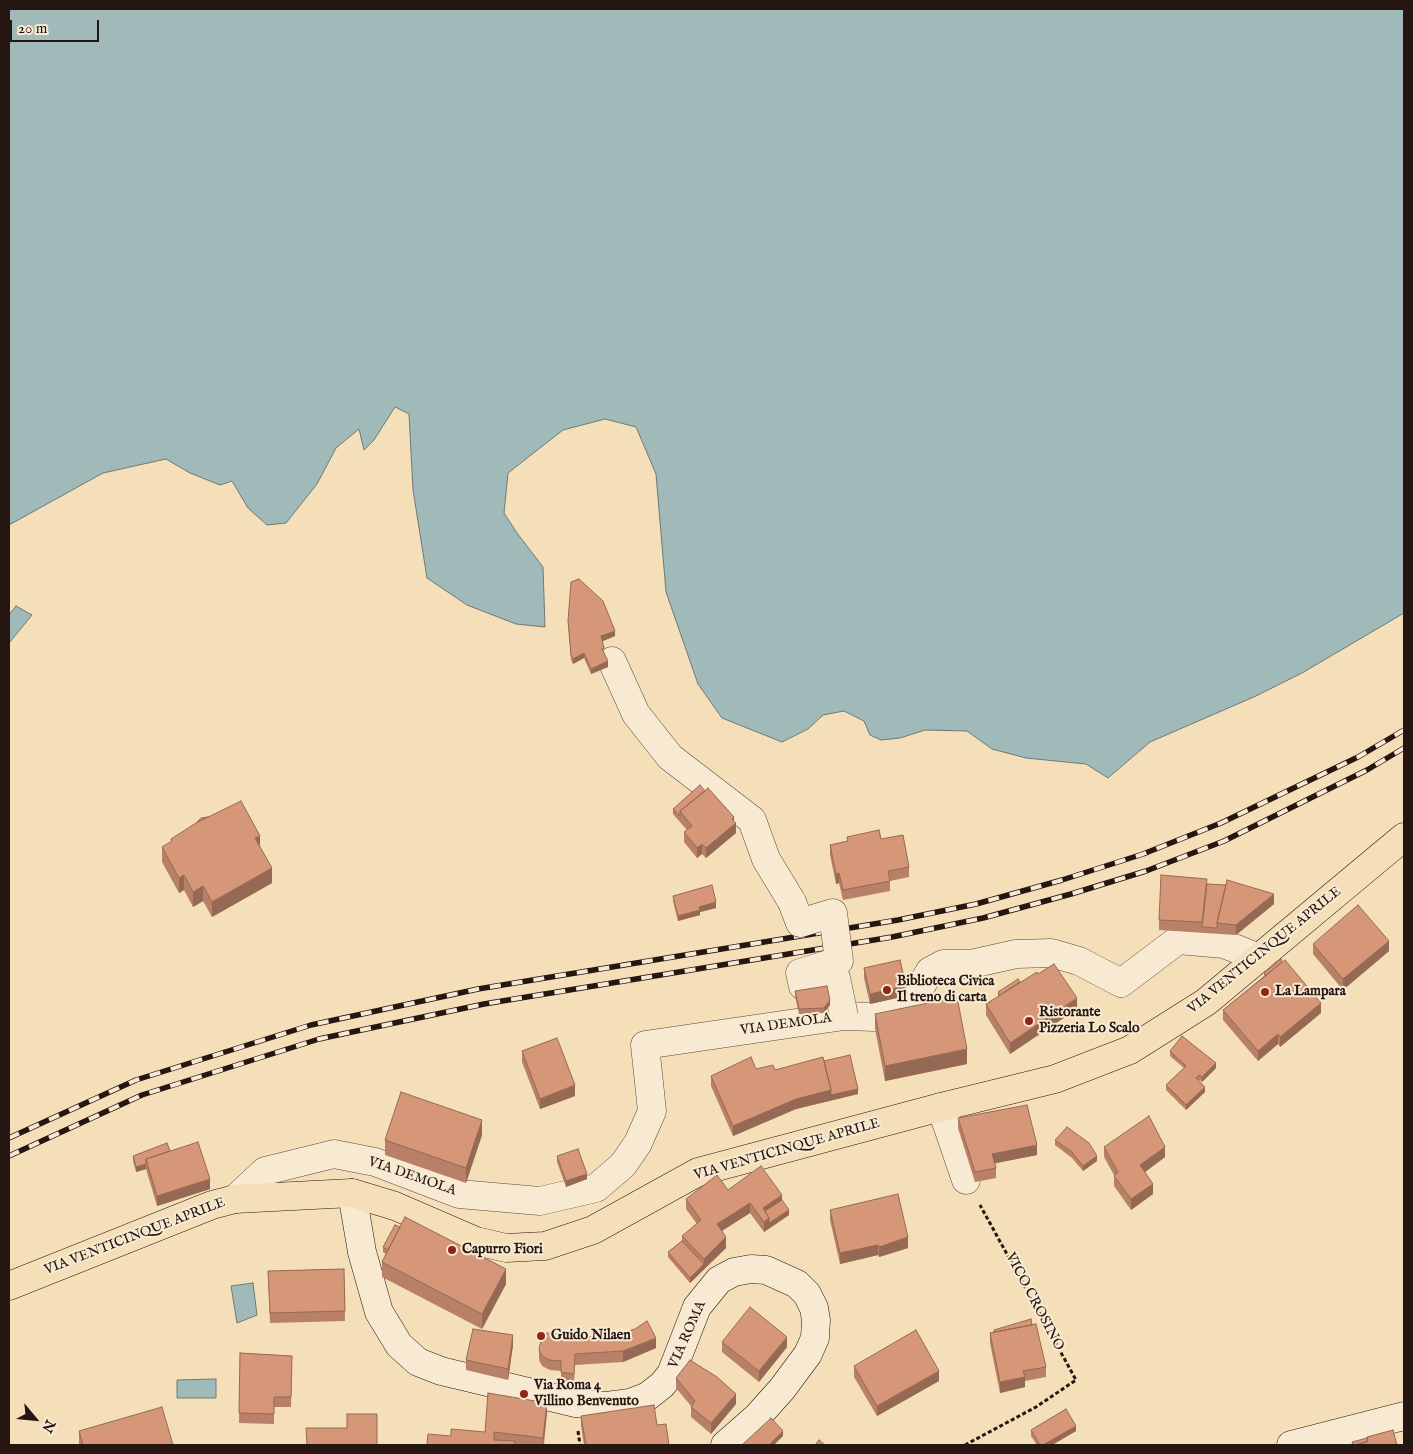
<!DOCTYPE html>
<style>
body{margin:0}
#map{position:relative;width:1413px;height:1454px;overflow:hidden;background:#f4dfb9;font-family:"IM FELL English",serif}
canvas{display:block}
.frame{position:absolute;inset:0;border:10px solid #251611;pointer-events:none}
.north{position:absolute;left:10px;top:1394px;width:50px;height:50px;-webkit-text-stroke:4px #f8ead2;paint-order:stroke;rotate:118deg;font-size:14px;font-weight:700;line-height:20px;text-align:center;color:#251611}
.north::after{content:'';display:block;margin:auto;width:18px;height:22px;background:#251611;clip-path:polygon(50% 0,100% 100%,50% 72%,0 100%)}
.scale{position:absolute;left:10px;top:20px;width:89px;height:22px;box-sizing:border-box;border:2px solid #251611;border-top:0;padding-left:6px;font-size:15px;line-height:18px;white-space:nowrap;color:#251611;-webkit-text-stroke:4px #f8ead2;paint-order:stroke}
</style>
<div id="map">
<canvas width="1413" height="1454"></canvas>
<div class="frame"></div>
<div class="north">N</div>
<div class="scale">20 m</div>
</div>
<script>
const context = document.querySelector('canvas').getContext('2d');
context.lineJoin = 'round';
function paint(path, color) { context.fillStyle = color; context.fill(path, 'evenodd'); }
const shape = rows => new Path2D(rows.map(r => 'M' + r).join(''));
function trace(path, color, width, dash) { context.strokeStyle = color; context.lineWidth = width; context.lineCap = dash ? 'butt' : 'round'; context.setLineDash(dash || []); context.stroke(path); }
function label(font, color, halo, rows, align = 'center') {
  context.font = font + ' "IM FELL English",serif'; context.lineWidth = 4; context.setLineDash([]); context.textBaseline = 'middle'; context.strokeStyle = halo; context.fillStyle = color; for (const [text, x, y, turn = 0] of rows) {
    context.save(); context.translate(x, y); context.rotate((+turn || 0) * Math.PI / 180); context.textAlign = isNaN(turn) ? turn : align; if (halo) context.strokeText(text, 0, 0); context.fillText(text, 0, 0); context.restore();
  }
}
const water = shape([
 [9,9,1404,9,1404,613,1302,673,1256,696,1150,742,1108,778,1086,764,1026,758,992,749,967,731,925,730,900,738,881,740,870,735,864,721,844,711,823,715,808,729,782,742,722,718,698,684,666,592,656,474,636,427,605,419,563,430,508,473,504,513,517,533,543,567,545,627,516,624,467,605,427,578,413,490,409,414,395,407,374,440,364,450,359,429,336,448,317,484,286,523,267,525,248,508,232,481,220,485,190,473,166,459,103,473,9,525,9,9],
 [16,606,32,615,9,643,9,615,16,606],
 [253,1283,257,1315,237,1323,231,1286,253,1283],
 [216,1379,216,1398,177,1398,177,1380,216,1379]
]);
const path = shape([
 [578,1431,580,1445],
 [965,1445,1036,1407,1076,1380,980,1205]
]);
const street = shape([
 [612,661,636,714,670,757,752,820,766,859,792,902],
 [941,1107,966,1180],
 [235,1199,265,1171,334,1154,375,1162,459,1194,540,1201,596,1188,623,1165,638,1143,652,1111,645,1045,844,1016,875,1017,899,1011,921,986,930,971,943,964,971,964,1016,954,1051,953,1079,961,1121,983,1178,940,1224,944,1259,958]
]);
const secondary = shape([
 [352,1193,362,1252,379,1312,399,1345,418,1362,441,1371,575,1403,607,1406,630,1403,648,1396,662,1385,671,1374,697,1307,719,1280,734,1272,751,1269,766,1270,797,1284,807,1294,814,1308,816,1320,815,1338,808,1354,782,1389,757,1417,725,1445],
 [1291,1445,1404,1416]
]);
const primary = shape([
 [9,1286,212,1205,235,1199,352,1193,395,1206,476,1241,506,1248,545,1246,593,1230,698,1172,941,1107,1055,1079,1130,1050,1206,1002,1404,837]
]);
const rail = shape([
 [9,1138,136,1080,311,1025,478,989,898,920,976,904,1062,880,1143,854,1221,823,1358,757,1404,730],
 [9,1156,142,1095,319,1039,484,1004,892,937,983,918,1071,894,1146,871,1224,841,1367,770,1404,748]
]);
const streetBridge = shape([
 [792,902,800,923,833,913,839,961,800,973,803,986,836,978,844,1016]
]);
const wall = shape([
 [568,621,615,636,602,641,604,653,608,667,591,674,584,658,573,664,571,660],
 [705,791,734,821,736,833,706,858,702,854,697,858,684,842,684,832,687,830,673,814,673,809],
 [847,837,881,839,909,867,909,877,890,881,890,891,843,900,839,883,836,884,830,855,830,845,847,841],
 [171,839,260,847,272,883,212,917,203,901,193,907,184,890,179,893,162,862,162,847,171,842],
 [1207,884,1274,904,1236,935,1159,930,1159,920],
 [673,896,716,908,700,912,700,915,678,921,673,901],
 [1313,944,1389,951,1343,990,1313,954],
 [864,968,906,996,870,1004,864,978],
 [1264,973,1321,1013,1280,1047,1278,1044,1258,1061,1223,1020,1223,1010,1264,976],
 [1038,974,1077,1009,1010,1054,986,1015,986,1004,998,997,998,992],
 [795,991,830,1005,824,1013,799,1014,795,996],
 [875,1014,967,1064,885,1081,875,1029],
 [522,1051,575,1096,540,1109,522,1062],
 [1170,1051,1216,1068,1202,1082,1199,1080,1198,1080,1205,1092,1186,1110,1166,1090,1166,1085,1184,1068,1170,1056],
 [824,1061,858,1094,796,1109,733,1136,711,1086,711,1076,756,1069,775,1070],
 [958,1118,1037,1155,995,1163,996,1168,996,1178,975,1182,958,1128],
 [482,1135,466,1183,385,1155,385,1140],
 [1055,1140,1097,1161,1083,1171,1072,1158,1055,1145],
 [1104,1147,1165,1157,1144,1172,1153,1194,1131,1210,1114,1186,1114,1175,1104,1157],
 [170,1151,210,1189,157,1206,146,1169,136,1172,133,1161,133,1156],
 [557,1156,587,1179,566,1187,557,1162],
 [728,1190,782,1200,789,1215,764,1232,750,1213,722,1231,726,1248,690,1283,668,1257,668,1252,682,1241,682,1236,697,1224,686,1209,686,1199],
 [830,1210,908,1248,879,1257,878,1255,840,1264,830,1220],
 [383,1247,506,1284,482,1329,382,1277,382,1262,386,1254,383,1252],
 [344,1269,345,1321,270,1323,268,1271],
 [1032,1325,1046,1367,1046,1377,1025,1381,1025,1387,1000,1393,990,1343,990,1333,994,1332,994,1330],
 [722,1342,787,1347,759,1382,722,1352],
 [513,1345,508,1380,466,1370,466,1360],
 [656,1348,623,1362,575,1365,574,1384,561,1383,561,1371,550,1370,542,1366,539,1360,539,1350],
 [240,1353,292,1356,291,1407,274,1407,274,1424,239,1423],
 [854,1366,939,1381,877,1416,854,1377],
 [676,1378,736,1404,711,1434,691,1417,691,1406,676,1388],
 [547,1413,544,1445,519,1445,451,1436,485,1432],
 [581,1416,657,1425,669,1445,584,1445,581,1426],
 [1031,1430,1076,1431,1052,1445,1037,1445,1031,1436],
 [79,1431,173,1445,79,1445]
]);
const shadedWall = shape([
 [615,631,615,636,601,642,601,636],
 [584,653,584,658,573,664,573,659],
 [608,661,608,667,591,674,591,669],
 [734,817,734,824,736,823,736,833,706,858,706,848],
 [260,836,260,851,255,838],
 [702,844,702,854,697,858,697,848],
 [272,868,272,883,212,917,212,902],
 [839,873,839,883,836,884,836,874],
 [184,875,184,890,179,893,179,878],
 [203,886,203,901,193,907,193,892],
 [1274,894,1274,904,1236,935,1236,925],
 [716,902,716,908,700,912,700,915,678,921,678,916,699,907],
 [1389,941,1389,951,1343,990,1343,979],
 [906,986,906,996,870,1004,870,994],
 [1077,998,1077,1009,1010,1054,1010,1043],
 [830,1000,830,1005,824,1013,824,1008],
 [1321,1003,1321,1013,1280,1047,1280,1037],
 [1278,1034,1278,1044,1258,1061,1258,1051],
 [967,1049,967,1064,885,1081,885,1066],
 [1216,1063,1216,1068,1202,1082,1202,1077],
 [575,1085,575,1096,540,1109,540,1099],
 [1205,1087,1205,1092,1186,1110,1186,1105],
 [858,1089,858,1094,796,1109,733,1136,733,1126,796,1099,831,1090],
 [482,1120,482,1135,466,1183,466,1168],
 [1037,1145,1037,1155,992,1164,992,1154],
 [1165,1147,1165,1157,1140,1176,1140,1165],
 [1097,1156,1097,1161,1083,1171,1083,1166],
 [146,1164,146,1169,136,1172,136,1167],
 [587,1174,587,1179,566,1187,566,1181],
 [210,1179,210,1189,157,1206,157,1196],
 [1153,1184,1153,1194,1131,1210,1131,1199],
 [782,1195,782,1205,765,1217,763,1208],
 [750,1203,750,1213,717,1234,717,1224],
 [789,1210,789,1215,764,1232,764,1222,769,1218],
 [726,1237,726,1248,690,1283,690,1278,704,1264,704,1259],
 [908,1237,908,1248,879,1257,879,1247],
 [878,1245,878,1255,840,1264,840,1253],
 [506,1269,506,1284,482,1329,482,1314],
 [513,1335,513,1345,508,1380,508,1369],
 [787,1337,787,1347,759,1382,759,1371],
 [656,1338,656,1348,623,1362,623,1351],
 [939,1371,939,1381,877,1416,877,1406],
 [1025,1377,1025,1387,1000,1393,1000,1382],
 [736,1394,736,1404,711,1434,711,1423],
 [547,1403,547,1413,543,1445,543,1438],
 [1076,1426,1076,1431,1052,1445,1043,1445],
 [783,1431,783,1436,774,1445,769,1445]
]);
const building = shape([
 [579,579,603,601,615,631,601,636,604,648,602,649,608,661,591,669,584,653,573,659,571,655,568,621,571,582,579,579],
 [700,785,705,791,680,811,680,816,673,809,700,785],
 [708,788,734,817,732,819,736,823,706,848,702,844,697,848,684,832,692,826,680,811,708,788],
 [241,801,260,836,255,838,272,868,212,902,203,886,193,892,184,875,179,878,162,847,172,841,171,839,196,823,241,801],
 [208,817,197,822,201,818,208,817],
 [879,830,881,839,903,835,909,867,888,871,890,881,843,890,839,873,836,874,830,845,848,841,847,837,879,830],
 [1161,875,1207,879,1202,922,1159,920,1161,875],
 [1227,880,1274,894,1236,925,1217,923,1227,880],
 [1207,884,1226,885,1217,923,1217,928,1202,927,1207,884],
 [712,885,716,902,699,907,700,910,678,916,673,896,712,885],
 [1358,905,1389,941,1343,979,1313,944,1358,905],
 [1281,959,1282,962,1266,975,1264,973,1281,959],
 [900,960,906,986,870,994,864,968,900,960],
 [1285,960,1321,1003,1280,1037,1278,1034,1258,1051,1223,1010,1285,960],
 [1054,964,1077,998,1010,1043,986,1004,1037,972,1038,974,1054,964],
 [1018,979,1020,982,1000,995,998,992,1018,979],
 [827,986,830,1000,824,1008,799,1009,795,991,827,986],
 [957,997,967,1049,885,1066,875,1014,957,997],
 [1182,1036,1216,1063,1202,1077,1199,1075,1196,1078,1205,1087,1186,1105,1166,1085,1186,1066,1170,1051,1182,1036],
 [557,1038,575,1085,540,1099,522,1051,557,1038],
 [850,1055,858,1089,831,1095,831,1090,824,1061,850,1055],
 [751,1057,756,1069,773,1065,775,1070,823,1057,831,1090,796,1099,733,1126,711,1076,751,1057],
 [401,1092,482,1120,466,1168,385,1140,401,1092],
 [1027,1105,1037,1145,992,1154,996,1168,975,1172,958,1118,1027,1105],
 [1149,1116,1165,1147,1140,1165,1153,1184,1131,1199,1114,1176,1118,1172,1104,1147,1149,1116],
 [1067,1127,1089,1143,1097,1156,1083,1166,1072,1152,1055,1140,1067,1127],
 [198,1142,210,1179,157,1196,146,1159,198,1142],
 [167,1143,170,1151,146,1159,146,1164,136,1167,133,1156,167,1143],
 [578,1149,587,1174,566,1181,557,1156,578,1149],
 [761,1166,782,1195,763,1208,769,1218,764,1222,750,1203,717,1224,726,1237,704,1259,682,1236,701,1220,686,1199,717,1175,728,1190,761,1166],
 [898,1194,908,1237,879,1247,878,1245,840,1253,830,1210,898,1194],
 [782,1200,789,1210,769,1223,769,1218,765,1211,782,1200],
 [405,1217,506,1269,482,1314,382,1262,405,1217],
 [395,1225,400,1227,388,1250,383,1247,395,1225],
 [682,1241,704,1264,690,1278,668,1252,682,1241],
 [344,1269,345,1311,270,1313,268,1271,344,1269],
 [750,1307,787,1337,759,1371,722,1342,750,1307],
 [1031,1319,1032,1325,994,1332,994,1330,1031,1319],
 [647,1321,656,1338,623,1351,575,1354,574,1374,561,1372,561,1361,550,1360,542,1356,539,1350,540,1344,546,1333,595,1337,615,1335,635,1329,647,1321],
 [1036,1324,1046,1367,1023,1371,1025,1377,1000,1382,990,1333,1036,1324],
 [473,1329,513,1335,508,1369,466,1360,473,1329],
 [916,1330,939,1371,877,1406,854,1366,916,1330],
 [240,1353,292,1356,291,1397,274,1397,274,1414,239,1413,240,1353],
 [690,1360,717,1377,736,1394,711,1423,691,1407,695,1401,676,1378,690,1360],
 [488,1393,547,1403,543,1438,494,1432,494,1440,515,1441,514,1445,427,1445,428,1434,451,1436,451,1429,485,1432,488,1393],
 [654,1405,657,1425,666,1424,669,1445,586,1445,581,1416,654,1405],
 [162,1407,173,1445,83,1445,79,1431,162,1407],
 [1066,1409,1076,1426,1043,1445,1040,1445,1031,1430,1066,1409],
 [347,1414,377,1414,377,1445,307,1445,306,1428,347,1428,347,1414],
 [771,1418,783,1431,769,1445,742,1445,771,1418],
 [1393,1430,1397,1445,1356,1445,1368,1441,1367,1437,1393,1430],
 [1367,1438,1367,1442,1356,1445,1353,1445,1352,1442,1367,1438],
 [819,1440,825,1445,815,1445,819,1440]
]);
const markers = [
 [887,990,5,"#8f2418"],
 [1265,992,5,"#8f2418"],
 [1029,1021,5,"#8f2418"],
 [452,1250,5,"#8f2418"],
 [541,1336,5,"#8f2418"],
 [524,1394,5,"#8f2418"]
];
const streetNames = [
 ["VIA VENTICINQUE APRILE",1265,951,-39],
 ["VIA DEMOLA",786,1025,-8],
 ["VIA VENTICINQUE APRILE",787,1150,-16],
 ["VIA DEMOLA",412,1177,19],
 ["VIA VENTICINQUE APRILE",135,1237,-21],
 ["VICO CROSINO",1034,1302,62],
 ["VIA ROMA",688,1335,-66]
];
const poiNames = [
 ["Biblioteca Civica",897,982],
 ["Il treno di carta",897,998],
 ["La Lampara",1275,992],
 ["Ristorante",1039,1013],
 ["Pizzeria Lo Scalo",1039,1029],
 ["Capurro Fiori",462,1250],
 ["Guido Nilaen",551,1336],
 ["Via Roma 4",534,1386],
 ["Villino Benvenuto",534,1402]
];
paint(water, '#9fbab9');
trace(water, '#6e7876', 1);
trace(street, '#59483b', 29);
trace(secondary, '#251611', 29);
trace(primary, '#251611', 29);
trace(path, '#251611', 3, [4, 2.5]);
trace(street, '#f8ead2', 28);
trace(secondary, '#f8ead2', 28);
trace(primary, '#f4dfb9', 28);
trace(rail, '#251611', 5.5);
trace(rail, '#f8ead2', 4, [11]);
trace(streetBridge, '#59483b', 29, []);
trace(streetBridge, '#f8ead2', 28);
paint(wall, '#b88167');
paint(shadedWall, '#966954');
paint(building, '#d69678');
trace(building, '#966954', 1);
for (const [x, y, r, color] of markers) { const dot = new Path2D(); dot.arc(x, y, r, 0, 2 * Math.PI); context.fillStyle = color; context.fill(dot); trace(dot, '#f8ead2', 2); }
label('14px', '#251611', '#f8ead2', streetNames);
label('bold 14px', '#251611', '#f8ead2', poiNames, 'left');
</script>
